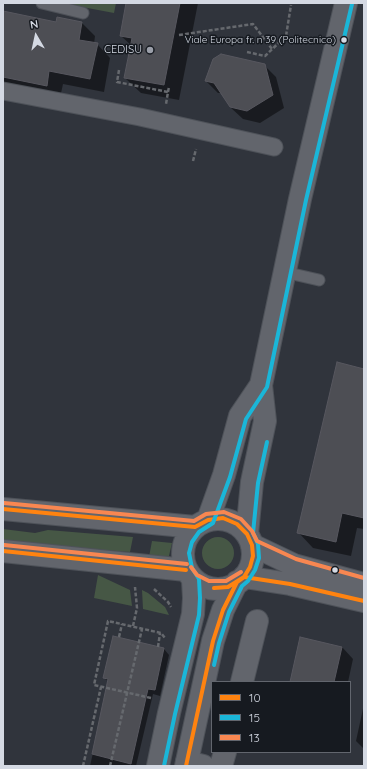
<!DOCTYPE html>
<style>
body{margin:0}
#map{position:relative;width:367px;height:769px;overflow:hidden;background:#30343c;font-family:Quicksand,sans-serif}
canvas{display:block}
.frame{position:absolute;inset:0;border:4px solid #d4d9e3;pointer-events:none}
.legend{position:absolute;left:211px;top:681px;width:140px;height:72px;box-sizing:border-box;background:#161a20;border:1px solid #62666e;margin:0;padding:5px 7px;list-style:none;font-size:12px;color:#d4d9e3}
.legend li{display:flex;align-items:center;gap:8px;height:20px}
.legend b{width:20px;border:1px solid #62666e}
.north{position:absolute;left:16px;top:16px;width:40px;height:40px;-webkit-text-stroke:3px #161a20;paint-order:stroke;rotate:351deg;font-size:11px;font-weight:700;line-height:16px;text-align:center;color:#d4d9e3}
.north::after{content:'';display:block;margin:auto;width:14px;height:18px;background:#d4d9e3;clip-path:polygon(50% 0,100% 100%,50% 72%,0 100%)}
</style>
<div id="map">
<canvas width="367" height="769"></canvas>
<div class="frame"></div>
<ul class="legend">
<li><b style="height:5px;background:#ff8310"></b>10</li>
<li><b style="height:5px;background:#1ab6d8"></b>15</li>
<li><b style="height:5px;background:#f88751"></b>13</li>
</ul>
<div class="north">N</div>
</div>
<script>
const context = document.querySelector('canvas').getContext('2d');
context.lineJoin = 'round';
function paint(path, color) { context.fillStyle = color; context.fill(path, 'evenodd'); }
const shape = rows => new Path2D(rows.map(r => 'M' + r).join(''));
function trace(path, color, width, dash) { context.strokeStyle = color; context.lineWidth = width; context.lineCap = dash ? 'butt' : 'round'; context.setLineDash(dash || []); context.stroke(path); }
function label(font, color, halo, rows, align = 'center') {
  context.font = font + ' Quicksand,sans-serif'; context.lineWidth = 3; context.setLineDash([]); context.textBaseline = 'middle'; context.strokeStyle = halo; context.fillStyle = color; for (const [text, x, y, turn = 0] of rows) {
    context.save(); context.translate(x, y); context.rotate((+turn || 0) * Math.PI / 180); context.textAlign = isNaN(turn) ? turn : align; if (halo) context.strokeText(text, 0, 0); context.fillText(text, 0, 0); context.restore();
  }
}
const green = shape([
 [61,3,116,3,114,13],
 [3,529,35,533,48,530,133,537,130,552,47,546,39,544,3,540],
 '202 553a16 16 0 1 1 32 0a16 16 0 1 1-32 0Z',
 [152,541,172,543,168,560,149,557],
 [98,575,130,590,132,606,94,598],
 [142,590,148,593,165,607,169,615,143,609]
]);
const shadow = shape([
 [127,3,198,3,179,100,141,93,125,78,132,46,121,36],
 [3,12,57,23,82,23,95,36,94,44,97,44,110,58,104,92,63,84,60,98,3,87],
 [264,65,276,77,284,108,260,123,243,119,230,107,222,93,218,93,206,81],
 [364,370,364,529,357,528,351,556,313,548,298,532],
 [342,647,353,659,348,682,291,682],
 [164,649,169,655,160,696,153,694,136,766,90,766,109,682,104,678],
 [364,704,364,749,356,741]
]);
const building = shape([
 [126,3,180,3,164,85,124,78,132,38,120,36,126,3],
 [3,11,56,22,57,17,82,22,79,40,98,43,90,79,49,71,47,86,3,77,3,11],
 [221,54,265,64,273,95,247,111,230,107,214,83,205,81,213,59,221,54],
 [337,362,364,369,364,518,342,513,336,542,297,533,337,362],
 [113,636,164,648,155,690,148,689,131,764,92,754,108,679,103,678,113,636],
 [300,637,342,647,334,682,290,682,300,637]
]);
const path = shape([
 [179,35,253,24,272,49],
 [247,52,265,56,286,36,291,5],
 [119,70,117,82,168,92,166,104],
 [168,92,169,87],
 [193,161,196,149],
 [154,589,168,602,171,607],
 [133,626,137,608,135,587],
 [119,637,122,624],
 [158,647,160,633],
 [151,698,94,685,108,621,161,633,165,638],
 [83,766,101,687],
 [110,766,142,629]
]);
const service = shape([
 [42,3,83,13],
 [284,272,319,280]
]);
const pedestrian = shape([
 [3,91,140,117,274,147]
]);
const minor = shape([
 [252,545,294,565,364,584],
 [244,577,290,584,364,601],
 [242,682,257,621],
 [187,762,203,766],
 [221,766,225,752]
]);
const tertiary = shape([
 [3,509,195,527],
 '183 554a35 35 0 1 1 70 0a35 35 0 1 1-70 0Z',
 [208,520,224,475,240,416,261,385],
 [247,534,252,482,265,421,261,385,300,199,346,3],
 [3,551,186,570],
 [158,766,169,713,193,614,194,598,193,580],
 [186,766,213,641,223,610,237,582]
]);
const bus1 = shape([
 [3,509,195,527],
 [195,527,208,520,223,518,237,524,247,534,252,545,253,556,250,567,244,577,228,587,214,588],
 [3,551,186,570],
 [244,577,290,584,364,601],
 [186,766,213,641,223,610,237,582,244,577]
]);
const bus2 = shape([
 [214,665,219,643,229,612,242,586,248,581,255,570,259,558,258,544,253,533,258,483,267,442],
 [164,766,175,714,199,615,200,598,199,579,192,568,189,553,192,542,199,532,213,523,230,477,246,419,267,387,306,200,352,4]
]);
const bus3 = shape([
 [4,503,194,521,206,514,224,512,241,519,252,531,257,541,296,559,364,578],
 [4,545,187,564],
 [191,567,197,575,209,581,226,581,241,572]
]);
const markers = [
 [344,40,3.5,"#d4d9e3"],
 [150,50,4,"#9b9fa9"],
 [335,570,3.5,"#d4d9e3"]
];
const busNames = [
 ["Viale Europa fr. n 39 (Politecnico)",336,40]
];
const poiNames = [
 ["CEDISU",142,50]
];
paint(green, '#465745');
paint(shadow, '#0007');
paint(building, '#4d4e54');
trace(building, '#57575f', 1);
trace(service, '#4e5259', 13);
trace(pedestrian, '#4e5259', 19);
trace(minor, '#4e5259', 24);
trace(tertiary, '#4e5259', 24);
trace(path, '#66696e', 2.5, [4, 2]);
trace(service, '#62656c', 11);
trace(pedestrian, '#62656c', 17);
trace(minor, '#62656c', 22);
trace(tertiary, '#62656c', 22);
trace(bus1, '#ff8310', 4);
trace(bus2, '#1ab6d8', 4);
trace(bus3, '#f88751', 4);
for (const [x, y, r, color] of markers) { const dot = new Path2D(); dot.arc(x, y, r, 0, 2 * Math.PI); context.fillStyle = color; context.fill(dot); trace(dot, '#161a20', 1.5); }
label('10px', '#d4d9e3', '#161a20', busNames, 'right');
label('11px', '#d4d9e3', '#161a20', poiNames, 'right');
</script>
